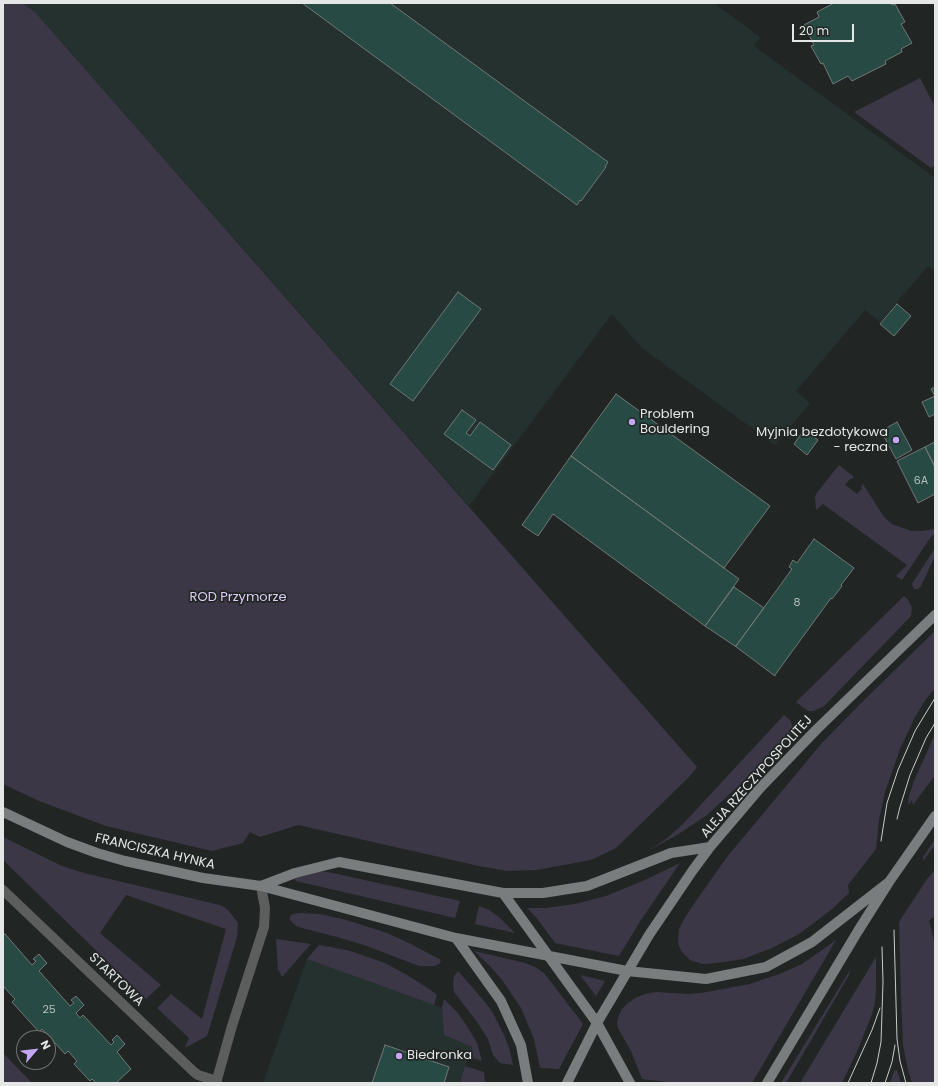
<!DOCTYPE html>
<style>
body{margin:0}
#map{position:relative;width:938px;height:1086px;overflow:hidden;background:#212625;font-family:Poppins,sans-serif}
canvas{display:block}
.frame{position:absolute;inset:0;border:4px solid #e4e7e6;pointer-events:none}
.north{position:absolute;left:16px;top:1030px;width:40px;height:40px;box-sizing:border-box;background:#212625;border:1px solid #6f7372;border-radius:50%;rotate:62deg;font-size:11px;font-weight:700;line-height:16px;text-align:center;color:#e4e7e6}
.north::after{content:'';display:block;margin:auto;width:14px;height:18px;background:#c3a7f2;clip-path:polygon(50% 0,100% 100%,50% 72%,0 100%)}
.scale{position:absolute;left:792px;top:24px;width:62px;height:18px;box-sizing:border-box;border:2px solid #e4e7e6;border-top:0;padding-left:5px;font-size:12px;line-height:14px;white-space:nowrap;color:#e4e7e6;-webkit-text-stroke:3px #212625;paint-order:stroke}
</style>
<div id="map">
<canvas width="938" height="1086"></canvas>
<div class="frame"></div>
<div class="north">N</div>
<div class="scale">20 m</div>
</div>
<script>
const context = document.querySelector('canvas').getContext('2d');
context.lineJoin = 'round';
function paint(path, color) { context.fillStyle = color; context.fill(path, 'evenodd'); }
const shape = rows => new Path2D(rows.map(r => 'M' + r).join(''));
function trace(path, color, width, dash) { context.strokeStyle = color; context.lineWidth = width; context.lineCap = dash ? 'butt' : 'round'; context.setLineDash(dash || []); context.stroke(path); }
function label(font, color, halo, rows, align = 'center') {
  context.font = font + ' Poppins,sans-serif'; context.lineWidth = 3.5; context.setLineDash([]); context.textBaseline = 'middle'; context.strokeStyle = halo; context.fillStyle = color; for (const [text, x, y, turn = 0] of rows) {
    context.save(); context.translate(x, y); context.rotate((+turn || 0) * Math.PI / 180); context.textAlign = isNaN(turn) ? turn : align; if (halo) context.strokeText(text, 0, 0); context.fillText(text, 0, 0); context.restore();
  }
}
const built = shape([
 [22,3,714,3,760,37,754,46,935,178,935,271,928,266,880,322,865,310,796,391,810,403,775,445,642,348,612,314,469,506,35,12],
 [307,959,442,1008,444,1035,472,1047,460,1083,263,1083]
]);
const green = shape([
 [3,3,22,3,35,12,697,767,689,777,616,848,591,860,536,870,507,871,479,866,298,825,260,837,250,832,243,843,212,851,106,826,39,801,3,784],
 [920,78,935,107,935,166,931,168,854,112],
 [839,465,854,477,852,479,850,479,845,485,857,494,862,489,861,487,863,484,884,517,892,524,903,528,912,531,922,531,935,529,935,533,930,538,902,580,896,576,907,565,823,504,816,510,815,497,816,494,838,466],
 [935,548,935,556,921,586,918,589,914,589,912,584],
 [904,596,908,600,912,608,911,616,828,702,823,707,813,711,808,711,796,702],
 [935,631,935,688,926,699,915,717,900,749,885,792,879,820,876,849,848,885,849,893,832,909,810,926,799,934,772,948,743,959,717,963,702,964,690,960,682,952,679,946,678,941,679,929,683,921,691,908,727,857,822,743,862,702],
 [784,715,790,720,793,727,790,736,783,745,707,815,677,835,647,851,666,839,683,824],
 [935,734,935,775,913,805,912,800,908,805,909,796,914,781],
 [3,837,62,866,84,873,220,905,224,907,229,911,238,923,237,937,207,1036,185,1048,189,1038,157,1008,171,994,202,1019,226,929,126,895,100,933,161,985,146,999,3,860],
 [935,839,935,845,923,861,923,857],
 [680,863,641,920,619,956,555,943,536,917,527,908,546,908,575,904,606,896,645,880],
 [935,870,935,916,929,921,935,945,935,1083,912,1083,908,1070,903,1045,901,996,899,922,927,879],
 [319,871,328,872,460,901,455,918,296,881,295,878,295,876],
 [479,906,489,910,499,917,515,933,475,924],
 [301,913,319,914,343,919,387,933,409,943,441,960,439,964,434,966,419,966,367,946,337,937,302,928,296,926,290,920,290,916,293,914],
 [276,939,311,944,282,977,278,969],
 [836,940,752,1083,676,1083,642,1079,631,1051,618,1028,617,1022,619,1015,622,1009,627,1004,635,998,645,994,656,992,688,994,701,993,750,984,782,973,802,964],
 [319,945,347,950,362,955,385,963,407,975,429,989,437,995,434,1005,307,959],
 [474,951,525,963,535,967,544,973,554,986,583,1024,559,1069,540,1068,534,1039,521,1008,502,980,489,965],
 [876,957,876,991,875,1002,872,1014,859,1047,842,1083,800,1083],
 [850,970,849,975,786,1083,781,1083],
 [458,971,485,1002,493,1013,505,1037,510,1051,513,1065,500,1063,493,1055,488,1039,477,1022,454,992,453,984,454,976],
 [580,975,605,981,596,996],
 [444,999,457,1012,467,1026,477,1043,482,1061,469,1057,472,1047,444,1035,442,1008],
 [3,1053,32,1083,3,1083],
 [465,1066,484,1072,485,1083,460,1083],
 [897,1070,901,1083,890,1083,894,1071]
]);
const building = shape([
 [302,3,390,3,608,162,605,167,606,167,581,201,580,200,577,205,302,3],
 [834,3,891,3,892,5,895,4,905,22,901,24,912,43,901,49,902,52,885,61,886,64,852,81,848,76,833,84,823,63,821,64,811,46,814,45,804,25,819,17,817,12,834,3],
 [458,292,481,309,413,401,390,384,458,292],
 [897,304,911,316,894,336,880,324,897,304],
 [935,387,935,414,929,417,922,402,935,396,931,389,935,387],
 [616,394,770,506,724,568,571,456,616,394],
 [462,410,476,420,466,433,470,436,480,422,511,445,493,470,444,434,462,410],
 [897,422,912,450,896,459,881,431,897,422],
 [804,430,818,440,807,455,794,444,804,430],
 [935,442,935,467,925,447,935,442],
 [925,447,935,467,935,494,918,503,897,461,925,447],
 [571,456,739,579,705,626,553,514,538,536,522,525,571,456],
 [814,539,854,568,841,585,842,586,832,599,831,598,775,675,775,676,735,646,736,646,792,569,789,567,793,560,797,563,814,539],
 [734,587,764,608,736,646,735,646,705,626,734,587],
 [5,934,32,965,36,961,33,959,39,954,45,961,47,963,39,971,70,1006,74,1003,71,1000,76,996,84,1005,76,1013,80,1018,83,1015,111,1045,114,1042,112,1040,117,1035,125,1044,117,1052,131,1069,116,1083,96,1083,92,1079,90,1081,74,1064,77,1061,68,1051,65,1054,42,1029,39,1032,12,1002,15,999,3,986,3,935,5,934],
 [385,1045,449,1067,444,1083,372,1083,385,1045]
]);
const street = shape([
 [3,890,194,1072,198,1075,217,1081],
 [216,1083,232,1026,264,927,265,908,261,886]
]);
const secondary = shape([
 [3,812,67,842,97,853,125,861,203,878,261,886,456,938,627,971,706,979,766,967,812,942,889,882],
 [261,886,295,873,339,862,503,893,543,893,587,886,671,853,710,847],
 [503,893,597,1023,630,1083],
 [456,938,501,1001,521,1045,528,1083],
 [567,1083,597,1023,649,935,693,870,710,847,761,787,817,729,935,615],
 [767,1083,858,931,889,882,935,816]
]);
const tram = shape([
 [897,819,900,807,910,775,926,738,935,723],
 [881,841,887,803,898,770,915,731,935,698],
 [894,930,897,1039,900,1061,906,1083],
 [848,1083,872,1030,880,1008],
 [871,1083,877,1063,881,1042,883,982,882,947],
 [885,1083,892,1062,895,1045]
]);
const markers = [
 [632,422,4,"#c3a7f2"],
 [896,440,4,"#c3a7f2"],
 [399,1056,4,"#c3a7f2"]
];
const numberNames = [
 ["6A",921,481],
 ["8",797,603],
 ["25",49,1010]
];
const poiNames = [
 ["Problem",640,415],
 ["Bouldering",640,430],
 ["Myjnia bezdotykowa",888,433,"right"],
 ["- reczna",888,448,"right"],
 ["Biedronka",407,1056]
];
const parkNames = [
 ["ROD Przymorze",238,598]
];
const streetNames = [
 ["ALEJA RZECZYPOSPOLITEJ",757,777,-48],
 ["FRANCISZKA HYNKA",155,852,13],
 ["STARTOWA",116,980,44]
];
paint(built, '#25312f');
paint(green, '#3c3746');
paint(building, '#274a44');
trace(building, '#717776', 1);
trace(street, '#5b5e5d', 10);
trace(secondary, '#797d7d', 10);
trace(tram, '#c7cbca', 1);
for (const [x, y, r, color] of markers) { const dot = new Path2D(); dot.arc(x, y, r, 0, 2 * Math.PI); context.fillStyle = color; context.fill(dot); trace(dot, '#212625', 1.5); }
label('11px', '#b5c0be', null, numberNames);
label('13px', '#e4e7e6', '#212625', poiNames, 'left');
label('13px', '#ddcef8', '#212625', parkNames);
label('13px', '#e4e7e6', '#212625', streetNames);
</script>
